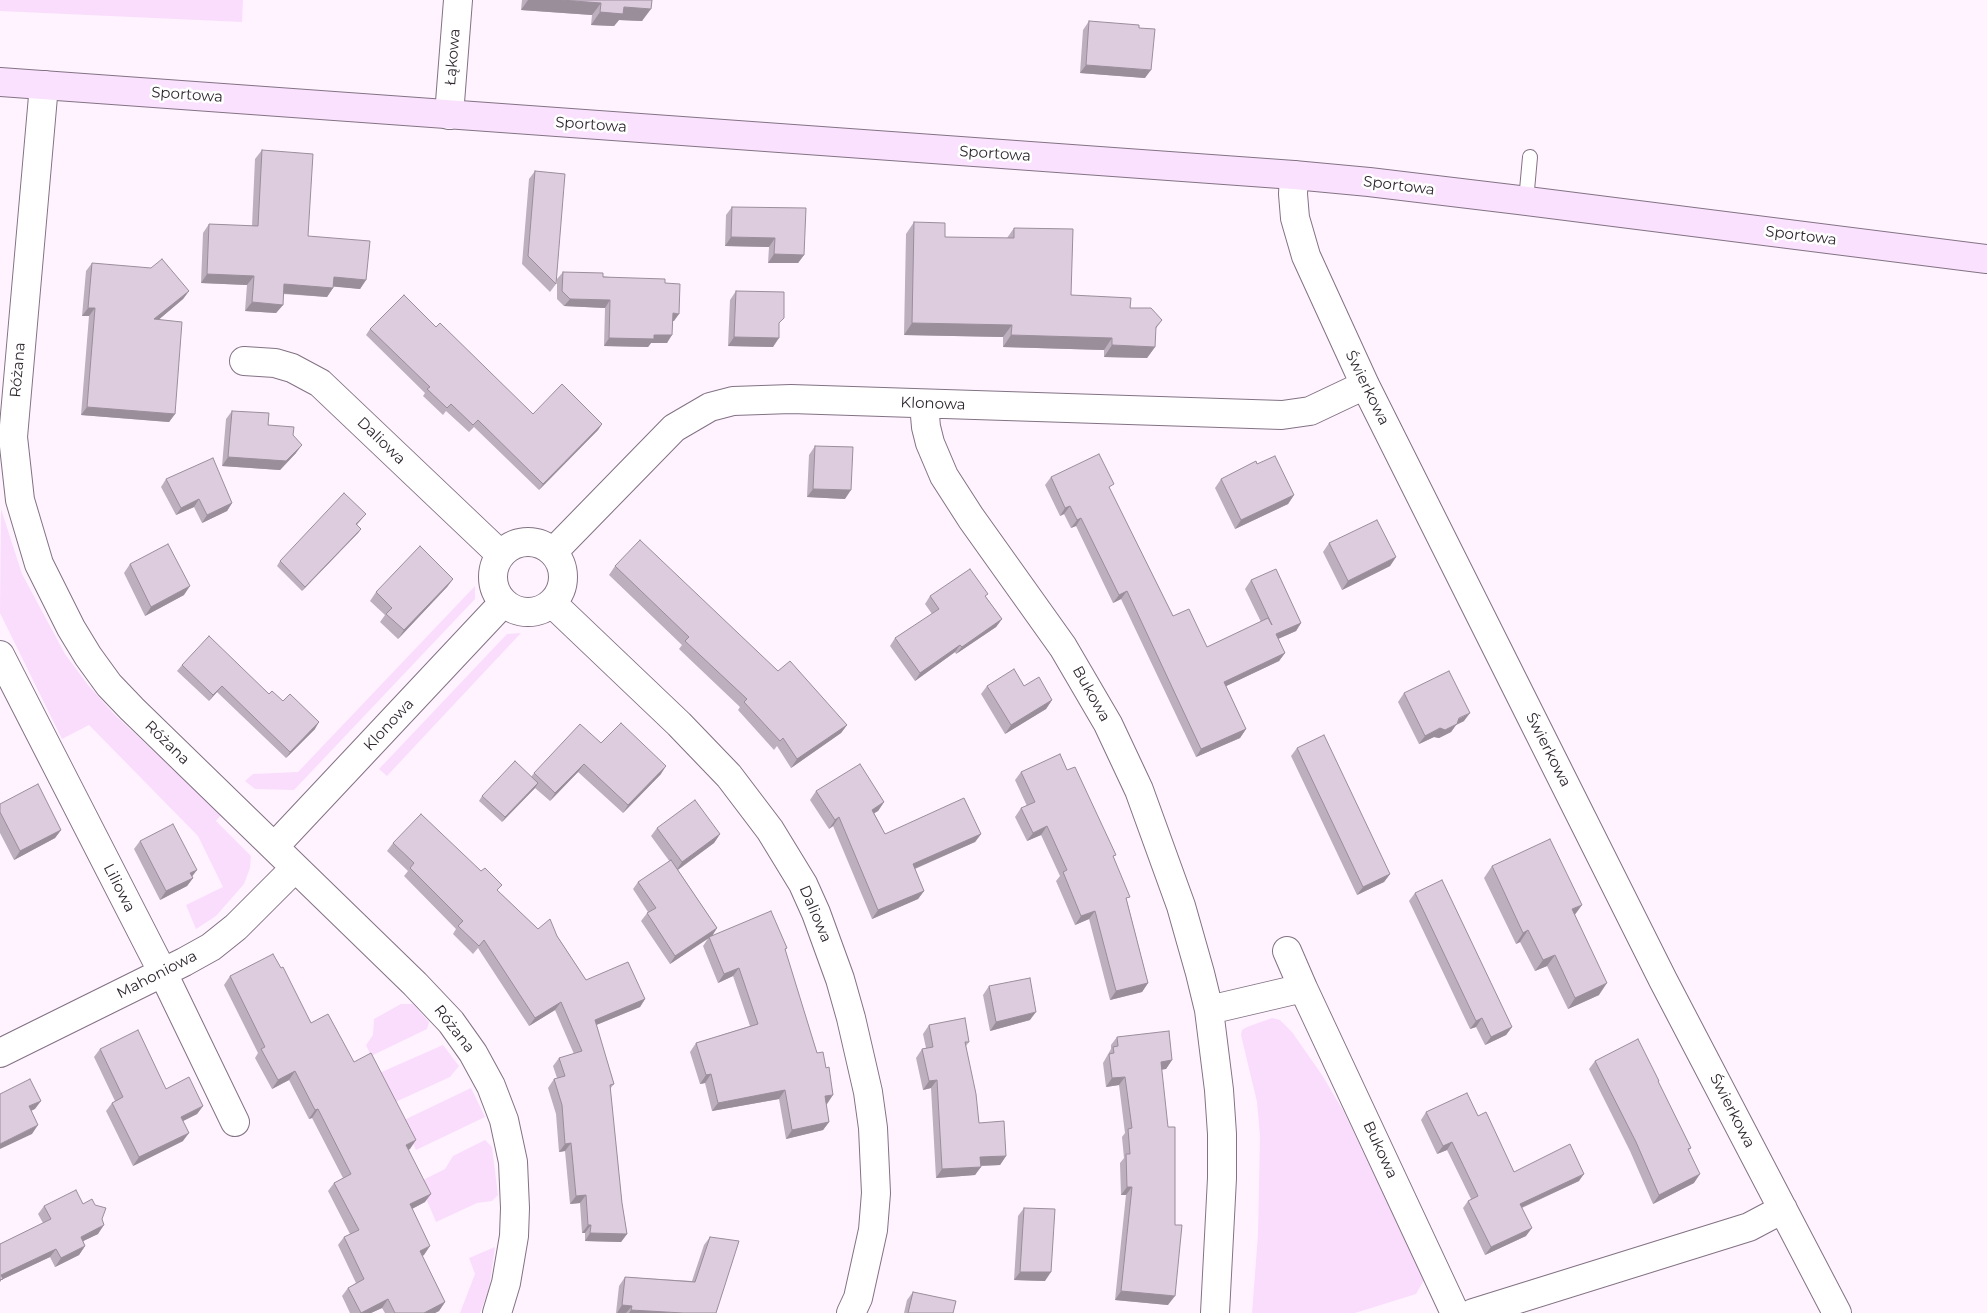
<!DOCTYPE html>
<meta charset="utf-8">
<style>
body{margin:0}
canvas{display:block;background:#fef3ff}
</style>
<canvas width="1987" height="1313"></canvas>
<script>
const context = document.querySelector('canvas').getContext('2d');
context.lineJoin = 'round';
function paint(path, color) { context.fillStyle = color; context.fill(path, 'evenodd'); }
const shape = rows => new Path2D(rows.map(r => 'M' + r).join(''));
function trace(path, color, width, dash) { context.strokeStyle = color; context.lineWidth = width; context.lineCap = dash ? 'butt' : 'round'; context.setLineDash(dash || []); context.stroke(path); }
function label(font, color, halo, rows, align = 'center') {
  context.font = font + ' Montserrat,sans-serif'; context.lineWidth = 5; context.setLineDash([]); context.textBaseline = 'middle'; context.strokeStyle = halo; context.fillStyle = color; for (const [text, x, y, turn = 0] of rows) {
    context.save(); context.translate(x, y); context.rotate((+turn || 0) * Math.PI / 180); context.textAlign = isNaN(turn) ? turn : align; if (halo) context.strokeText(text, 0, 0); context.fillText(text, 0, 0); context.restore();
  }
}
const green = shape([
 [0,0,243,0,242,22,0,11],
 [1,509,22,574,65,654,88,685,113,713,221,815,216,821,251,856,250,868,244,884,216,916,196,929,186,905,223,887,198,836,89,725,62,739,0,613],
 [475,586,475,599,294,790,255,789,245,781,253,774,298,772],
 [521,633,429,731,387,776,379,769,507,634],
 [401,1004,413,1004,429,1022,427,1029,371,1056,366,1045,373,1035,374,1019],
 [1272,1018,1280,1020,1292,1032,1322,1075,1344,1112,1424,1280,1416,1294,1355,1313,1252,1313,1258,1234,1260,1136,1257,1102,1241,1035,1242,1030,1247,1027],
 [443,1045,459,1066,450,1077,391,1104,377,1074],
 [471,1088,485,1117,416,1150,402,1121],
 [485,1140,492,1147,498,1195,492,1201,477,1203,436,1222,419,1182,445,1169,453,1156],
 [495,1247,489,1289,480,1313,460,1313,475,1274,469,1258]
]);
const lane = shape([
 [1526,201,1530,157]
]);
const street = shape([
 [44,85,13,437,20,500,39,564,71,628,88,656,109,685,132,709,415,984,451,1022,473,1053,491,1086,504,1120,513,1162,515,1208,514,1236,506,1283,497,1313],
 [449,115,458,0],
 [1294,175,1293,194,1295,218,1306,256,1365,385,1663,980,1837,1313],
 [244,361,275,363,292,368,320,383,501,555],
 [924,404,926,427,930,443,944,476,971,518,1063,647,1108,724,1139,790,1181,906,1200,973,1209,1010,1219,1090,1222,1134,1222,1178,1215,1313],
 '493 577a35 35 0 1 1 70 0a35 35 0 1 1-70 0Z',
 [553,552,674,428,710,407,733,401,791,399,1282,415,1310,411,1365,385],
 [552,603,679,724,729,776,770,830,803,884,816,913,840,979,851,1018,868,1092,873,1128,876,1193,873,1230,858,1298,851,1313],
 [0,655,163,973,235,1122],
 [274,847,503,603],
 [1287,951,1303,988],
 [1209,1010,1303,988,1455,1313],
 [0,1053,184,962,211,947,236,927,295,868],
 [1473,1313,1749,1227,1783,1209]
]);
const secondary = shape([
 [0,82,1294,175,1369,182,1519,200,1987,259]
]);
const wall = shape([
 [522,0,652,0,642,21,619,20,614,26,591,25,592,15,521,10],
 [1089,21,1145,78,1080,73,1083,30],
 [262,150,308,236,366,280,360,289,333,286,333,288,327,297,283,294,283,305,276,313,245,311,247,285,201,283,203,233,209,224,252,226,255,159],
 [535,171,556,284,550,292,522,264,529,179],
 [732,207,804,255,798,263,768,263,769,247,725,246,726,215],
 [914,222,945,237,1007,238,1014,228,1071,295,1130,308,1162,320,1155,330,1155,347,1147,358,1104,357,1104,350,1003,347,1003,337,904,335,906,234],
 [92,263,189,291,183,299,158,320,175,414,169,422,81,415,89,316,82,316,86,271],
 [563,272,665,283,674,321,673,321,667,343,651,343,648,347,604,346,605,308,564,306,557,299,557,279],
 [736,291,779,325,773,347,728,346,730,300],
 [436,327,533,414,602,424,598,430,539,490,474,427,469,432,446,411,443,415,423,396,425,393,366,335,370,329],
 [232,411,293,435,296,453,280,470,222,466,226,419],
 [815,446,845,499,807,497,809,455],
 [1257,464,1294,495,1288,504,1235,529,1215,488,1221,479],
 [1051,477,1110,490,1173,616,1207,647,1261,622,1245,589,1251,580,1301,623,1296,631,1278,639,1285,653,1279,661,1226,686,1246,729,1240,738,1196,757,1121,599,1113,603,1076,526,1071,528,1064,514,1060,516,1045,485],
 [166,479,232,503,227,511,202,523,194,507,176,515,161,487],
 [366,514,357,525,361,529,358,533,302,591,277,566,280,561],
 [1329,543,1396,557,1390,566,1342,590,1323,552],
 [130,564,184,595,145,616,124,573],
 [615,566,778,671,847,725,841,733,791,768,777,746,774,750,738,710,740,707,679,649,682,645,609,575],
 [453,579,447,587,398,639,380,622,385,615,370,601,376,592],
 [930,596,986,597,1002,619,996,627,956,654,955,652,915,681,890,646,895,638,932,614,925,604],
 [182,665,269,694,315,729,286,758,217,692,209,701,177,671],
 [987,686,1024,686,1052,700,1046,709,1005,734,981,694],
 [1404,693,1464,721,1456,725,1451,732,1439,738,1434,737,1419,744,1398,702],
 [601,743,661,774,623,813,578,772,550,801,535,788,502,822,479,801,482,796,531,777,534,773],
 [1297,748,1390,874,1384,882,1357,895,1291,756],
 [1067,770,1114,858,1127,901,1148,983,1142,992,1110,1000,1089,919,1075,925,1056,881,1060,876,1041,835,1027,841,1015,817,1021,808,1027,806,1015,780,1021,772],
 [816,791,884,802,878,811,874,813,885,834,981,834,975,842,915,869,924,891,918,899,872,919,833,826,829,829,810,800],
 [0,804,61,830,55,838,14,860,0,833],
 [657,828,720,834,714,843,678,870,717,928,712,936,710,937,787,948,785,950,827,1104,826,1104,829,1122,823,1130,786,1139,779,1099,712,1111,705,1083,700,1084,690,1052,696,1043,750,1026,733,976,718,983,703,946,709,937,670,964,641,921,648,912,633,889,638,882,670,862,651,836],
 [140,841,192,876,193,878,187,886,160,900,134,849],
 [393,843,498,891,538,929,557,936,586,980,645,999,640,1007,596,1025,614,1084,610,1089,622,1203,627,1234,621,1242,585,1241,585,1233,582,1233,580,1203,570,1204,565,1151,559,1152,556,1114,548,1088,554,1079,557,1078,553,1066,559,1058,574,1054,555,1010,529,1026,478,948,473,954,453,934,456,929,404,876,408,871,387,851],
 [1492,866,1575,915,1599,995,1568,1009,1547,966,1535,971,1520,942,1516,944,1484,878],
 [1415,893,1512,1027,1506,1035,1485,1045,1476,1027,1470,1029,1409,901],
 [281,968,311,1023,354,1062,410,1149,408,1150,425,1202,412,1209,424,1255,422,1256,445,1302,439,1311,435,1313,385,1313,382,1308,371,1313,350,1313,342,1296,348,1288,356,1283,338,1245,344,1237,350,1234,328,1191,334,1183,343,1178,312,1118,309,1119,289,1080,272,1089,255,1058,258,1053,224,985,230,976],
 [989,986,1030,1020,990,1031,983,995],
 [929,1025,969,1042,966,1046,979,1123,1006,1156,1000,1165,981,1166,975,1175,936,1178,931,1088,923,1090,916,1058,922,1049,926,1048,923,1034],
 [1117,1037,1172,1060,1166,1069,1161,1070,1168,1305,1115,1300,1126,1195,1121,1195,1120,1163,1124,1158,1122,1137,1125,1133,1119,1085,1106,1087,1103,1063,1111,1049,1111,1045],
 [100,1049,166,1089,203,1106,197,1114,183,1121,183,1141,133,1166,106,1111,112,1103,115,1101,94,1057],
 [1595,1061,1659,1081,1658,1082,1691,1148,1689,1150,1694,1183,1653,1204,1630,1151,1589,1069],
 [1426,1112,1478,1116,1514,1172,1579,1181,1522,1208,1526,1236,1485,1255,1463,1208,1468,1201,1471,1199,1447,1150,1437,1154,1421,1120],
 [83,1204,102,1219,98,1234,83,1241,85,1246,79,1255,55,1267,50,1257,1,1280,0,1282,0,1244,43,1223,38,1214,44,1206],
 [1024,1208,1045,1281,1014,1280,1018,1216],
 [710,1237,716,1313,616,1313,619,1286,625,1277,692,1281,704,1245],
 [913,1292,953,1313,904,1313,907,1300]
]);
const shadedWall = shape([
 [528,0,561,0,601,3,592,15,521,10],
 [624,7,651,9,642,21,619,20,614,26,591,25,600,12],
 [1086,65,1151,70,1145,78,1080,73],
 [731,237,775,238,769,247,725,246],
 [774,254,804,255,798,263,768,263],
 [207,274,254,276,247,285,201,283],
 [334,277,366,280,360,289,327,286],
 [284,284,333,288,327,297,278,293],
 [189,291,183,299,149,328,154,319],
 [570,299,610,300,605,308,564,306],
 [252,302,283,305,276,313,245,311],
 [88,308,95,308,89,316,82,316],
 [673,313,679,314,674,321,668,321],
 [912,323,1012,325,1003,337,904,335],
 [654,335,672,335,667,343,651,343,648,347,604,346,609,338],
 [1011,335,1112,338,1104,350,1003,347],
 [734,337,779,338,773,347,728,346],
 [1112,345,1155,347,1147,358,1104,357],
 [87,407,175,414,169,422,81,415],
 [602,424,598,430,539,490,543,484],
 [302,445,296,453,280,470,222,466,228,457],
 [813,489,851,490,845,499,807,497],
 [1294,495,1288,504,1235,529,1241,520],
 [199,499,194,507,176,515,181,508],
 [232,503,227,511,202,523,207,515],
 [1070,506,1064,514,1060,516,1065,508],
 [1081,518,1076,526,1071,528,1077,520],
 [361,529,358,533,302,591,305,587],
 [1396,557,1390,566,1342,590,1348,581],
 [453,579,447,587,398,639,404,630],
 [190,586,184,595,145,616,151,607],
 [1127,591,1121,599,1113,603,1119,595],
 [1002,619,996,627,956,654,962,647],
 [1301,623,1296,631,1271,642,1276,634],
 [960,645,955,652,915,681,920,673],
 [1285,653,1279,661,1218,690,1224,682],
 [222,686,217,692,209,701,213,695],
 [1052,700,1046,709,1005,734,1011,725],
 [1470,713,1464,721,1456,725,1451,732,1439,738,1434,737,1419,744,1425,736],
 [319,722,315,729,286,758,290,752],
 [847,725,841,733,791,768,797,759],
 [1246,729,1240,738,1196,757,1201,749],
 [584,764,578,772,550,801,555,793],
 [666,766,661,774,623,813,628,805],
 [538,783,535,788,502,822,505,817],
 [884,802,878,811,866,818,872,810],
 [839,817,833,826,829,829,835,820],
 [1047,826,1041,835,1027,841,1033,833],
 [61,830,55,838,14,860,20,851],
 [720,834,714,843,676,871,682,862],
 [981,834,975,842,907,872,913,864],
 [197,870,191,878,190,873],
 [1390,874,1384,882,1357,895,1363,887],
 [193,878,187,886,160,900,166,891],
 [924,891,918,899,872,919,878,910],
 [1582,905,1574,916,1572,909],
 [1095,911,1089,919,1075,925,1081,916],
 [717,928,712,936,670,964,675,956],
 [1528,930,1520,942,1516,944,1523,933],
 [1555,955,1547,966,1535,971,1543,960],
 [739,968,733,976,718,983,724,974],
 [1148,983,1142,992,1110,1000,1116,991],
 [1607,983,1599,995,1568,1009,1575,998],
 [645,999,640,1007,589,1028,595,1020],
 [561,1002,555,1010,529,1026,535,1018],
 [1036,1012,1030,1020,990,1031,996,1022],
 [1482,1018,1476,1027,1470,1029,1476,1021],
 [1512,1027,1506,1035,1485,1045,1491,1037],
 [1172,1060,1166,1069,1155,1070,1161,1062],
 [295,1071,289,1080,272,1089,278,1080],
 [711,1074,705,1083,700,1084,706,1075],
 [1125,1077,1119,1085,1106,1087,1112,1078],
 [937,1080,931,1088,923,1090,929,1081],
 [785,1090,779,1099,712,1111,718,1103],
 [833,1095,827,1104,819,1105,825,1096],
 [41,1101,35,1109,23,1115,29,1106],
 [203,1106,197,1114,175,1125,181,1117],
 [318,1109,312,1118,309,1119,315,1110],
 [829,1122,823,1130,786,1139,792,1130],
 [38,1125,32,1134,0,1149,0,1144],
 [189,1133,183,1141,133,1166,139,1157],
 [416,1140,410,1149,400,1154,406,1145],
 [1452,1142,1447,1150,1437,1154,1443,1146],
 [571,1143,565,1151,559,1152,565,1144],
 [1006,1156,1000,1165,974,1166,980,1157],
 [981,1167,975,1175,936,1178,942,1169],
 [1584,1174,1579,1181,1514,1211,1520,1204],
 [1700,1174,1694,1183,1653,1204,1659,1195],
 [1127,1187,1132,1187,1126,1195,1121,1195],
 [431,1194,425,1202,404,1213,410,1204],
 [586,1195,580,1203,570,1204,576,1196],
 [104,1225,98,1234,75,1245,81,1237],
 [588,1225,591,1225,585,1233,582,1233],
 [1532,1228,1526,1236,1485,1255,1491,1247],
 [590,1233,627,1234,621,1242,585,1241],
 [85,1246,79,1255,55,1267,61,1258],
 [430,1246,424,1255,413,1260,420,1251],
 [56,1249,50,1257,1,1280,0,1282,0,1276,1,1275],
 [1020,1272,1051,1272,1045,1281,1014,1280],
 [1121,1291,1175,1296,1168,1305,1115,1300],
 [388,1299,382,1308,371,1313,361,1313],
 [445,1302,439,1311,435,1313,424,1313],
 [622,1305,632,1306,626,1313,617,1313],
 [631,1310,683,1313,629,1313]
]);
const building = shape([
 [561,0,652,0,651,9,624,7,623,14,600,12,601,3,561,0],
 [1089,21,1139,25,1139,28,1155,29,1151,70,1086,65,1089,21],
 [262,150,313,154,308,236,370,241,366,280,334,277,333,288,284,284,283,305,252,302,254,276,207,274,209,224,258,226,262,150],
 [535,171,565,174,556,284,528,256,535,171],
 [732,207,806,208,804,255,774,254,775,238,731,237,732,207],
 [914,222,945,223,945,237,1014,238,1014,228,1073,229,1071,295,1131,298,1130,308,1151,308,1162,320,1156,327,1155,347,1112,345,1112,338,1011,335,1012,325,912,323,914,222],
 [162,259,189,291,154,319,182,322,175,414,87,407,95,308,88,308,92,263,151,268,162,259],
 [563,272,603,273,603,277,665,279,665,283,680,284,679,314,673,313,672,335,654,335,654,339,609,338,610,300,570,299,562,291,563,272],
 [736,291,784,292,784,318,779,323,779,338,734,337,736,291],
 [404,295,436,327,440,323,533,414,562,384,602,424,543,484,478,420,473,425,451,404,447,408,427,389,430,387,370,329,404,295],
 [232,411,269,413,268,425,294,427,293,435,302,445,286,461,228,457,232,411],
 [815,446,853,447,851,490,813,489,815,446],
 [1099,454,1114,484,1109,487,1173,616,1189,609,1207,647,1268,618,1272,625,1251,580,1276,569,1301,623,1276,634,1285,653,1224,682,1246,729,1201,749,1127,591,1119,595,1081,518,1077,520,1070,506,1065,508,1051,477,1099,454],
 [1275,456,1294,495,1241,520,1221,479,1256,461,1257,464,1275,456],
 [213,458,232,503,207,515,199,499,181,508,166,479,213,458],
 [344,493,366,514,356,524,361,529,305,587,280,561,344,493],
 [1377,520,1396,557,1348,581,1329,543,1377,520],
 [640,540,778,671,790,661,847,725,797,759,783,738,780,741,744,702,747,699,685,641,689,637,615,566,640,540],
 [168,544,190,586,151,607,130,564,168,544],
 [420,546,453,579,404,630,386,614,392,608,376,592,420,546],
 [970,569,988,594,985,596,1002,619,962,647,960,645,920,673,895,638,939,609,930,596,970,569],
 [209,636,269,694,272,691,283,701,290,694,319,722,290,752,222,686,213,695,182,665,209,636],
 [1014,669,1024,686,1039,677,1052,700,1011,725,987,686,1014,669],
 [1449,671,1470,713,1459,718,1457,724,1445,730,1440,728,1425,736,1404,693,1449,671],
 [621,723,666,766,628,805,584,764,555,793,534,773,580,724,601,743,621,723],
 [1324,735,1390,874,1363,887,1297,748,1324,735],
 [1060,754,1067,770,1075,767,1116,855,1113,856,1130,897,1126,898,1148,983,1116,991,1095,911,1081,916,1063,872,1067,870,1047,826,1033,833,1021,808,1035,802,1021,772,1060,754],
 [515,761,538,783,505,817,482,796,515,761],
 [860,764,884,802,872,810,885,834,964,798,981,834,913,864,924,891,878,910,839,817,835,820,816,791,860,764],
 [38,784,61,830,20,851,0,812,0,804,38,784],
 [695,800,720,834,682,862,657,828,695,800],
 [421,814,481,871,485,868,502,885,497,890,538,929,550,919,557,936,586,980,628,962,645,999,595,1020,614,1084,610,1085,622,1203,627,1234,590,1233,591,1225,588,1225,586,1195,576,1196,571,1143,565,1144,562,1105,554,1079,565,1076,559,1058,582,1051,561,1002,535,1018,484,940,479,946,458,926,463,921,410,868,414,863,393,843,421,814],
 [173,824,197,870,190,873,193,878,166,891,140,841,173,824],
 [1550,839,1582,905,1572,909,1607,983,1575,998,1555,955,1543,960,1528,930,1523,933,1492,866,1550,839],
 [671,860,717,928,675,956,647,913,656,908,638,882,671,860],
 [1442,880,1512,1027,1491,1037,1482,1018,1476,1021,1415,893,1442,880],
 [771,911,787,948,785,949,817,1053,823,1052,826,1068,829,1067,833,1095,825,1096,829,1122,792,1130,785,1090,718,1103,711,1074,706,1075,696,1043,758,1024,739,968,724,974,709,937,771,911],
 [273,954,281,968,283,967,311,1023,328,1014,354,1062,371,1053,416,1140,406,1145,431,1194,410,1204,430,1246,420,1251,445,1302,424,1313,395,1313,388,1299,361,1313,348,1288,364,1279,344,1237,359,1230,334,1183,351,1174,318,1109,315,1110,295,1071,278,1080,261,1049,265,1047,230,976,273,954],
 [1030,978,1036,1012,996,1022,989,986,1030,978],
 [965,1018,969,1042,965,1042,976,1094,979,1123,1004,1121,1006,1156,980,1157,981,1167,942,1169,937,1080,929,1081,922,1049,933,1047,929,1025,965,1018],
 [138,1030,166,1089,189,1077,203,1106,181,1117,189,1133,139,1157,112,1103,123,1097,100,1049,138,1030],
 [1169,1031,1172,1060,1161,1062,1168,1127,1175,1127,1175,1225,1182,1225,1175,1296,1121,1291,1132,1187,1127,1187,1126,1154,1130,1154,1128,1129,1132,1128,1125,1077,1112,1078,1109,1054,1114,1053,1113,1047,1118,1046,1117,1037,1169,1031],
 [1638,1039,1659,1081,1658,1081,1691,1148,1688,1149,1700,1174,1659,1195,1636,1142,1595,1061,1638,1039],
 [30,1079,41,1101,29,1106,38,1125,0,1144,0,1094,30,1079],
 [1467,1093,1478,1116,1486,1112,1514,1172,1570,1144,1584,1174,1520,1204,1532,1228,1491,1247,1468,1201,1478,1196,1452,1142,1443,1146,1426,1112,1467,1093],
 [76,1190,83,1204,92,1199,95,1205,106,1208,102,1219,104,1225,81,1237,85,1246,61,1258,56,1249,1,1275,3,1279,0,1280,0,1244,51,1219,44,1206,76,1190],
 [1024,1208,1055,1209,1051,1272,1020,1272,1024,1208],
 [710,1237,739,1241,716,1313,683,1313,631,1310,632,1306,622,1305,625,1277,695,1282,710,1237],
 [913,1292,956,1301,953,1313,908,1313,913,1292]
]);
const streetNames = [
 ["Łąkowa",453,57,-85],
 ["Sportowa",187,95,4],
 ["Sportowa",591,125,4],
 ["Sportowa",995,154,4],
 ["Sportowa",1399,186,7],
 ["Sportowa",1801,236,7],
 ["Różana",18,370,-85],
 ["Świerkowa",1367,388,64],
 ["Klonowa",933,404,2],
 ["Daliowa",381,441,44],
 ["Bukowa",1091,694,61],
 ["Klonowa",389,725,-47],
 ["Różana",167,743,44],
 ["Świerkowa",1548,750,63],
 ["Liliowa",119,888,63],
 ["Daliowa",815,914,67],
 ["Mahoniowa",157,975,-27],
 ["Różana",454,1029,52],
 ["Świerkowa",1732,1111,63],
 ["Bukowa",1380,1150,65]
];
paint(green, '#faddfc');
trace(lane, '#837284', 16);
trace(street, '#837284', 30);
trace(secondary, '#837284', 30);
trace(lane, '#fff', 14);
trace(street, '#fff', 28);
trace(secondary, '#fae1fd', 28);
paint(wall, '#beafbf');
paint(shadedWall, '#9b8e9b');
paint(building, '#ddcbde');
trace(building, '#9b8e9b', 1);
label('15px', '#2f282f', '#fff', streetNames);
</script>
